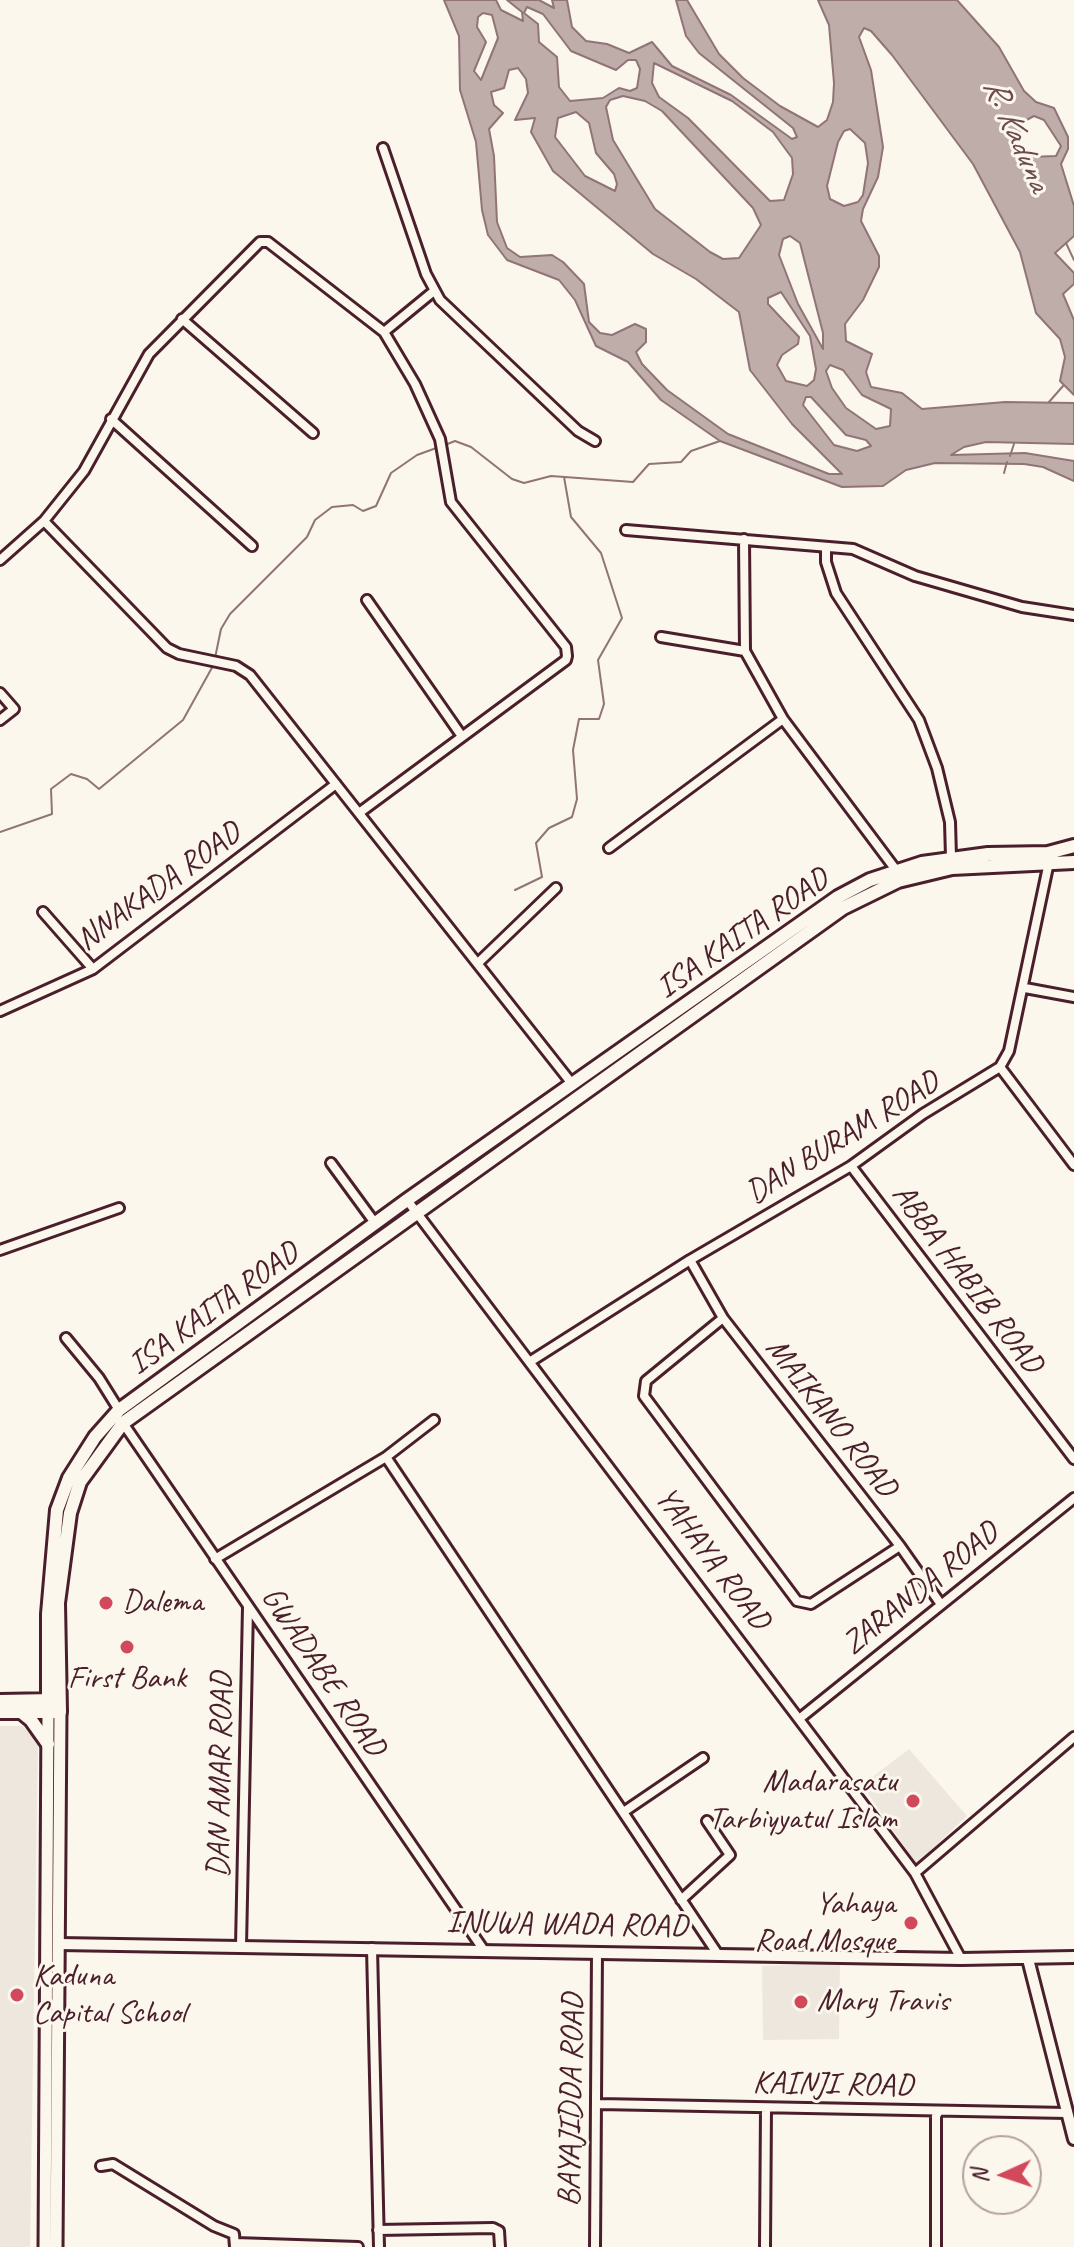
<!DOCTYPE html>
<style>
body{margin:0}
#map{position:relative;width:1074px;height:2247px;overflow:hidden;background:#fbf7ec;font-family:Caveat,sans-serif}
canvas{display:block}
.north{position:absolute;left:962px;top:2135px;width:80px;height:80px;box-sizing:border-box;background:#fbf7ec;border:2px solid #b4a19f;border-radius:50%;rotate:267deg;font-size:22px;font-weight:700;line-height:32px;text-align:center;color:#4a1f2b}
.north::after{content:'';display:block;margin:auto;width:28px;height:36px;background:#d1495b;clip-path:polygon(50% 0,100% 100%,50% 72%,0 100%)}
</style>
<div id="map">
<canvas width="1074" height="2247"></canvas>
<div class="north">N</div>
</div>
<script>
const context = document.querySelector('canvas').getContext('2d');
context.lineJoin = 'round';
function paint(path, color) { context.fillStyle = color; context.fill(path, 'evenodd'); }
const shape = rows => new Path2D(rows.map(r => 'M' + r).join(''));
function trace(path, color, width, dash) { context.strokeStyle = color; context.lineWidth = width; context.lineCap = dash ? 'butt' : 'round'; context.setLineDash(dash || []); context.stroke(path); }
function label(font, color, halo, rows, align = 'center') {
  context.font = font + ' Caveat,sans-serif'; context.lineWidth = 6; context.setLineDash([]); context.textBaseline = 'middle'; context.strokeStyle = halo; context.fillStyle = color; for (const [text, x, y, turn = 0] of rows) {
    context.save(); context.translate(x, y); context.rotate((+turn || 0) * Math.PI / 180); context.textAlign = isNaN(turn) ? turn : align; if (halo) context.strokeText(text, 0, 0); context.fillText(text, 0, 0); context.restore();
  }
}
const built = shape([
 [0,1726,23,1726,38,1743,30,2247,0,2247],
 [909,1749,967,1816,916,1864,862,1785],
 [840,1963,839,2039,763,2040,762,1966]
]);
const water = shape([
 [444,0,496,0,501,10,523,21,522,12,507,0,539,0,554,8,552,0,567,0,572,27,586,41,607,44,629,53,652,42,672,66,731,95,792,139,797,137,793,128,699,53,686,36,676,0,687,0,719,54,743,78,780,106,818,127,827,120,833,102,834,83,829,25,818,0,957,0,999,47,1024,91,1036,102,1054,108,1068,137,1068,149,1061,164,1074,206,1074,236,1055,253,1074,273,1074,284,1063,294,1074,320,1074,395,1060,381,1065,357,1060,339,1036,313,1020,252,973,164,892,55,871,31,864,28,859,37,871,70,883,147,878,177,863,209,861,221,879,256,879,267,863,300,845,324,846,341,872,354,866,372,871,387,902,393,922,409,1005,402,1074,403,1074,444,986,442,964,447,951,455,1025,453,1074,461,1074,481,1043,467,1024,464,935,463,906,470,883,486,842,487,720,441,661,400,628,362,596,346,575,300,559,280,507,260,488,235,482,210,476,142,460,90,459,36,444,0],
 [527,7,543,14,571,51,616,70,628,60,636,60,640,69,637,88,630,91,619,88,603,98,570,101,559,87,557,57,539,42,538,24,524,13,527,7],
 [483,13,492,15,498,38,481,80,474,71,486,42,477,27,478,17,483,13],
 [654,63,732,101,773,132,792,158,793,174,784,200,770,201,688,118,659,97,652,83,654,63],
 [518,68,526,79,528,93,515,120,535,118,531,132,553,171,653,254,696,279,739,312,750,370,792,424,842,474,829,474,728,434,667,390,642,364,636,352,646,342,646,329,635,324,612,335,600,333,589,322,584,284,563,262,552,255,520,257,507,248,497,222,494,156,489,129,503,113,494,105,491,92,504,88,509,70,518,68],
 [623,96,645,101,662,111,753,208,761,225,739,258,723,259,710,252,655,209,613,140,606,107,610,100,623,96],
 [576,112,589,123,596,153,614,174,617,184,615,191,585,176,555,137,558,118,576,112],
 [1034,116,1044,120,1061,146,1056,156,1029,157,1018,150,1021,123,1034,116],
 [850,129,865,143,868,163,863,195,858,202,844,206,830,199,827,186,838,142,844,131,850,129],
 [790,236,800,243,823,333,823,349,798,304,779,255,783,239,790,236],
 [781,292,810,336,816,369,814,380,807,386,786,381,777,365,782,355,798,344,799,337,768,304,768,298,781,292],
 [830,365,843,370,862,395,891,409,890,426,876,429,846,408,832,388,826,371,830,365],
 [806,397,811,397,846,435,866,440,871,446,857,451,834,445,803,405,806,397]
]);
const stream = shape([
 [1066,243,1074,260],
 [1049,402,1063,386],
 [445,445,455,441,471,447,512,479,524,483,551,476,633,482,649,464,681,462,691,451,720,441],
 [1010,456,1014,444],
 [1004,473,1007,462],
 [215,658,221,629,230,614,307,537,315,520,332,507,353,505,363,511,376,506,391,473,417,455,439,447],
 [0,832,52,814,51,789,71,774,87,779,99,789,183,720,214,664],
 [515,890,542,877,536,843,549,828,572,817,577,799,573,750,579,719,599,719,604,704,598,660,622,618,601,553,571,517,564,477]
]);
const minor = shape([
 [383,148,426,274,440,300,578,431,595,441],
 [182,319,313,433],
 [384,332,434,291],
 [111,419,252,546],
 [44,521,167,648,179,654,236,666,250,675,573,1085],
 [626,530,853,549,915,576,1022,607,1074,615],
 [744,539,745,651,783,719,896,870],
 [826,548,826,562,836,593,919,720,937,768,950,822,951,857],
 [0,560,44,521,84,471,149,354,260,242,268,242,384,332,415,384,440,439,451,502,566,647,567,656,566,660,359,813],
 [367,600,461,735],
 [661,637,745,651],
 [0,693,14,709,0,720],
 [609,848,783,719],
 [43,912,93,969],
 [478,963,556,888],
 [1025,988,1074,997],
 [0,1011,93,969,336,784],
 [1000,1067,1074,1165],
 [331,1163,375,1223],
 [851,1166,1074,1459],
 [407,1200,915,1873,961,1959],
 [0,1250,119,1208],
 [690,1260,723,1318,900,1546,940,1603],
 [723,1318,646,1381,644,1396,797,1601,811,1604,900,1546],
 [66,1338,99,1378,119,1410],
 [531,1361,690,1260,851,1166,923,1114,1000,1067,1009,1051,1049,862],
 [123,1423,483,1949],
 [386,1457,717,1953],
 [215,1559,386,1457,434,1420],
 [799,1719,1074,1498],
 [625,1811,703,1758],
 [915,1873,1074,1737],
 [681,1900,730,1855,707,1821],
 [241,1946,248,1607],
 [372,1948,379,2247],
 [599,2104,1067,2113],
 [101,2166,113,2164,214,2226,234,2234,235,2247],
 [378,2230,493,2228,499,2231,500,2247],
 [235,2243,358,2247],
 [595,2247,597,1953],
 [765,2247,766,2108],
 [936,2247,936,2116,939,2111]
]);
const tertiary = shape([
 [59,1944,961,1959,1074,1957],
 [1028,1959,1074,2139]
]);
const secondary = shape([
 [45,2247,48,1712],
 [56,2247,60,1712]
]);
const primary = shape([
 [0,1701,53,1700],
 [20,1711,31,1720,48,1744],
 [0,1712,60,1712,58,1603,70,1513,80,1482,123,1423,843,908,898,881,952,868,1074,862],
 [48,1712,48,1614,57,1510,69,1478,95,1437,119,1410,407,1200,838,897,870,880,922,863,988,854,1048,853,1074,846]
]);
const markers = [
 [106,1603,8,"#d1495b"],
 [127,1647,8,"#d1495b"],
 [913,1801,8,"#d1495b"],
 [911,1923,8,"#d1495b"],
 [17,1995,8,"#d1495b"],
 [801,2002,8,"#d1495b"]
];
const streetNames = [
 ["NNAKADA ROAD",159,887,-36],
 ["ISA KAITA ROAD",743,934,-35],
 ["DAN BURAM ROAD",843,1138,-32],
 ["ABBA HABIB ROAD",967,1279,53],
 ["ISA KAITA ROAD",214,1309,-36],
 ["MAIKANO ROAD",831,1418,52],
 ["YAHAYA ROAD",712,1559,53],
 ["ZARANDA ROAD",921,1589,-39],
 ["GWADABE ROAD",323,1672,56],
 ["DAN AMAR ROAD",221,1775,-89],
 ["INUWA WADA ROAD",567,1925,1],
 ["KAINJI ROAD",833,2085,1],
 ["BAYAJIDDA ROAD",572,2100,-89]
];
const poiNames = [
 ["Dalema",122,1603],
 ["First Bank",127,1679,"center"],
 ["Madarasatu",897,1783,"right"],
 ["Tarbiyyatul Islam",897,1820,"right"],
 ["Yahaya",895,1905,"right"],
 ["Road Mosque",895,1942,"right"],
 ["Kaduna",33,1977],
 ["Capital School",33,2014],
 ["Mary Travis",817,2002]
];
const waterNames = [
 ["R. Kaduna",1016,135,66]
];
paint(built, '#eee7de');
paint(water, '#bfadaa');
trace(water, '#907477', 2);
trace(stream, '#907477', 2);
trace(minor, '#4a1f2b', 14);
trace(tertiary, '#4a1f2b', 16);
trace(secondary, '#4a1f2b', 17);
trace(primary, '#4a1f2b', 18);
trace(minor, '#fbf7ec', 8);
trace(tertiary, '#fbf7ec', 10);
trace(secondary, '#fbf7ec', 11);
trace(primary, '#fbf7ec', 12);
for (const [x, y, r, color] of markers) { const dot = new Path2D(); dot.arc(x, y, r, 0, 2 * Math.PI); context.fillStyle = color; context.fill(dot); trace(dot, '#fbf7ec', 3); }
label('32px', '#4a1f2b', '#fbf7ec', streetNames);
label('32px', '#4a1f2b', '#fbf7ec', poiNames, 'left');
label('italic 34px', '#6d4a51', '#fbf7ec', waterNames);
</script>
